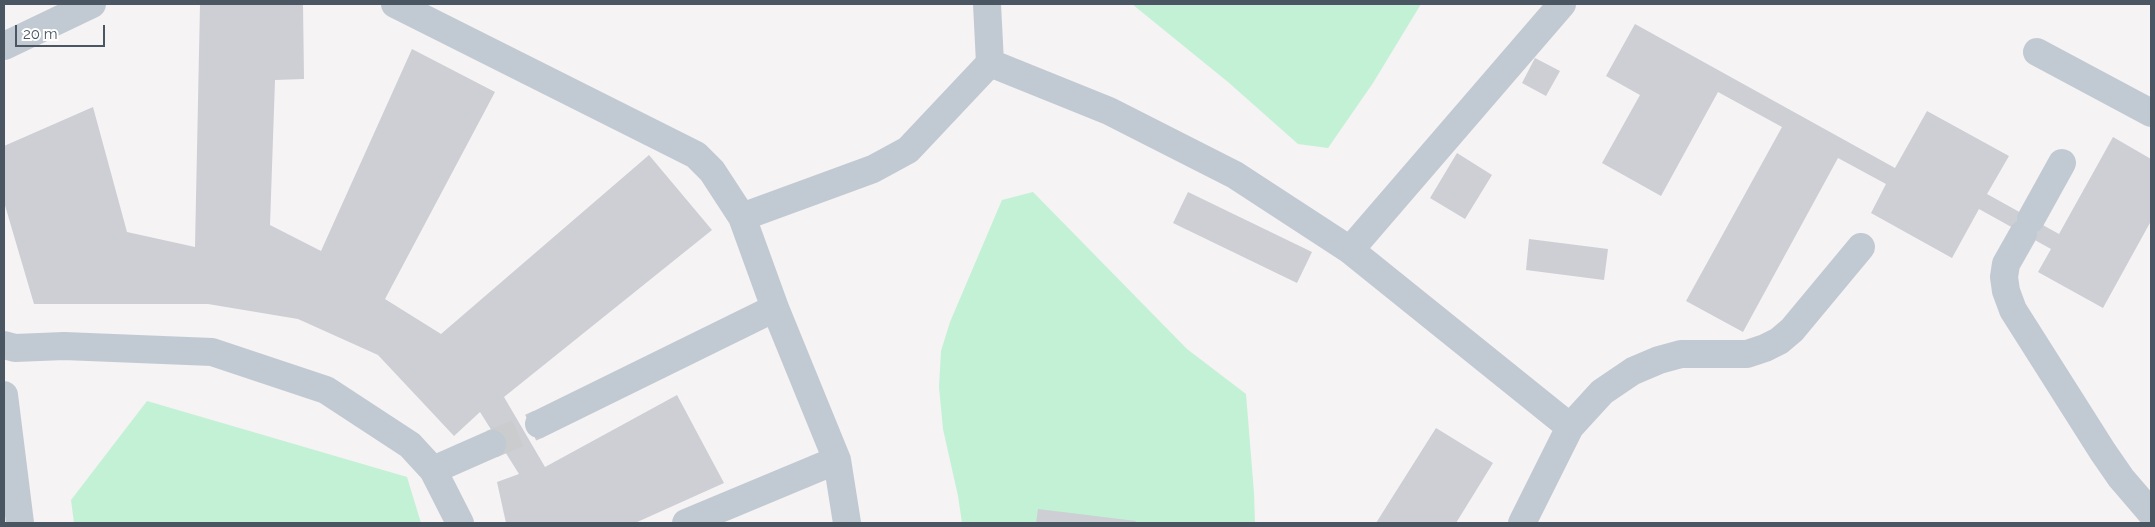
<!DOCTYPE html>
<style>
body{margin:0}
#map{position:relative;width:2155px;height:527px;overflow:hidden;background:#f5f3f3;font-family:Raleway,sans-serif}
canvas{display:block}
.frame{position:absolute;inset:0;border:5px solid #4a5661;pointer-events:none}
.scale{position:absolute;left:15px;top:25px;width:90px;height:22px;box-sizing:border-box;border:2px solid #4a5661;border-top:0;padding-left:6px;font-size:15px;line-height:18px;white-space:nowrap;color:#4a5661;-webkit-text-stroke:4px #fff;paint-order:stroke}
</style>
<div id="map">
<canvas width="2155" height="527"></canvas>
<div class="frame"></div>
<div class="scale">20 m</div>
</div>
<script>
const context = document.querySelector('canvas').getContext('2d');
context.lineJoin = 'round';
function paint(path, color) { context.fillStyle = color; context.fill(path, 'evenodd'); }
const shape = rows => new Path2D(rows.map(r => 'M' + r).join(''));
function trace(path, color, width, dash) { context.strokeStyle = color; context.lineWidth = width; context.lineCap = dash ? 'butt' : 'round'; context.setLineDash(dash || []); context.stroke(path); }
const green = shape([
 [1132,4,1421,4,1373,83,1328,148,1298,144,1228,82],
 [1033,192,1187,349,1246,394,1254,493,1255,523,962,523,958,496,943,429,939,387,941,351,950,322,1002,200],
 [147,401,407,477,421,523,74,523,71,500]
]);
const building = shape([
 [200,4,303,4,304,79,275,80,270,225,321,251,412,49,495,92,385,299,441,334,649,155,712,230,504,397,545,467,677,395,724,483,635,523,506,523,497,482,519,474,480,412,454,436,378,355,298,319,208,304,34,304,4,202,4,146,93,107,127,232,195,247],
 [1635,24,1895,168,1927,111,2009,156,1987,194,2059,234,2113,137,2151,159,2151,221,2103,308,2038,272,2051,249,1979,209,1952,258,1871,213,1886,184,1838,158,1743,332,1686,301,1782,127,1718,92,1661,196,1602,163,1640,95,1606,76],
 [1535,58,1560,71,1546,96,1522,83],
 [1457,153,1492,175,1465,219,1430,198],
 [1188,192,1312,252,1297,283,1173,223],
 [1529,239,1608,249,1604,280,1526,270],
 [1436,428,1493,463,1456,523,1376,523],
 [1038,509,1136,521,1135,523,1036,523]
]);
const minorTunnel = shape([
 [492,444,539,424]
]);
const minor = shape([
 [395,4,696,155,712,171,742,217],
 [987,4,990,63,1109,111,1235,175,1350,250,1570,427],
 [4,46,92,4],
 [2037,52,2151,113],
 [2031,219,2062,163],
 [2023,234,2006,264,2004,277,2006,291,2013,310,2103,452,2121,478,2151,513],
 [1350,250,1562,4],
 [4,345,15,348,64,346,212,352,326,390,410,445,433,470,460,523],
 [4,395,20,523],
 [539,424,775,308],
 [433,470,492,444],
 [686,523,837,460],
 [847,523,837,460,775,308,742,217,873,169,908,150,990,63],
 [1522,523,1570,427,1602,392,1633,371,1659,360,1681,354,1747,354,1765,348,1779,341,1792,330,1861,247]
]);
paint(green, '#c3f1d5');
paint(building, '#cdcfd5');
trace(minorTunnel, '#caccce', 28, [28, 14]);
trace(minor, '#c1cad2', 28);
</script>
